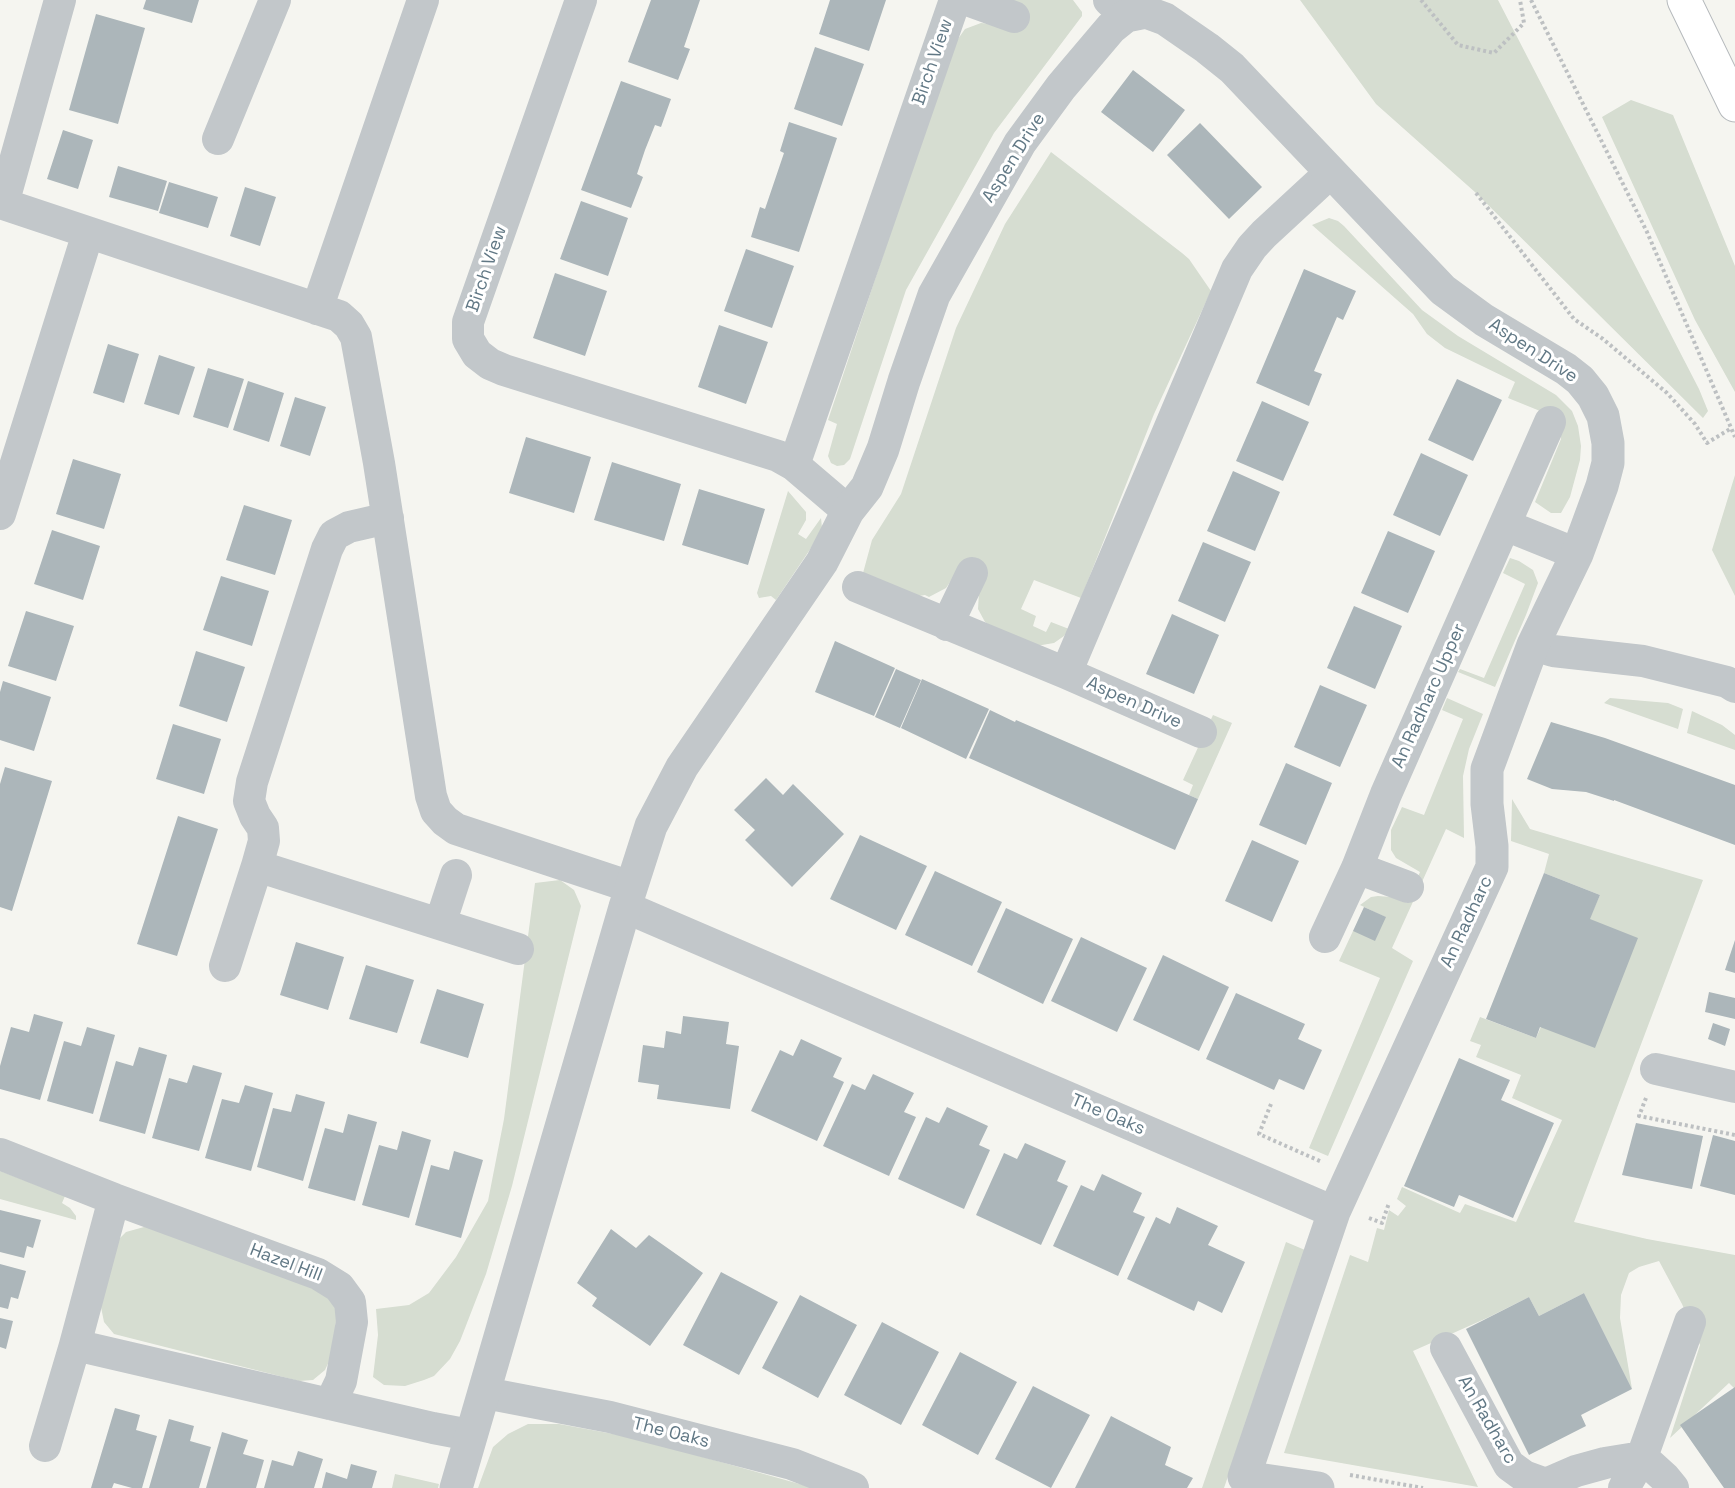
<!DOCTYPE html>
<style>
body{margin:0}
canvas{display:block;background:#f5f5f0}
</style>
<canvas width="1735" height="1488"></canvas>
<script>
const context = document.querySelector('canvas').getContext('2d');
context.lineJoin = 'round';
function paint(path, color) { context.fillStyle = color; context.fill(path, 'evenodd'); }
const shape = rows => new Path2D(rows.map(r => 'M' + r).join(''));
function trace(path, color, width, dash) { context.strokeStyle = color; context.lineWidth = width; context.lineCap = dash ? 'butt' : 'round'; context.setLineDash(dash || []); context.stroke(path); }
function label(font, color, halo, rows, align = 'center') {
  context.font = font + ' "Space Grotesk",sans-serif'; context.lineWidth = 6; context.setLineDash([]); context.textBaseline = 'middle'; context.strokeStyle = halo; context.fillStyle = color; for (const [text, x, y, turn = 0] of rows) {
    context.save(); context.translate(x, y); context.rotate((+turn || 0) * Math.PI / 180); context.textAlign = isNaN(turn) ? turn : align; if (halo) context.strokeText(text, 0, 0); context.fillText(text, 0, 0); context.restore();
  }
}
const green = shape([
 [1013,0,1073,0,1082,12,1082,16,994,133,906,290,850,459,844,465,837,466,831,463,828,456,837,424,828,420,953,46,965,29,981,23,992,24],
 [1300,0,1498,0,1699,389,1708,411,1703,418,1476,193,1376,104],
 [1631,100,1673,115,1735,266,1735,392,1695,320,1602,117],
 [1051,152,1182,253,1189,259,1211,291,1154,414,1081,598,1034,580,1021,609,1036,616,1033,626,1046,632,1051,622,1069,629,1064,636,1054,643,1042,645,1035,645,991,626,985,622,978,609,979,592,961,566,946,588,929,597,925,595,919,596,863,573,872,540,901,494,956,328,1005,224],
 [1329,218,1338,221,1344,226,1422,310,1458,336,1556,395,1572,411,1578,426,1581,446,1580,460,1570,497,1561,513,1551,513,1535,502,1561,439,1560,433,1545,413,1508,398,1515,382,1445,348,1427,334,1413,314,1312,225],
 [1735,475,1735,596,1712,550],
 [788,491,806,512,806,520,798,534,806,539,821,518,822,528,813,545,776,600,771,596,759,598,757,593],
 [1510,558,1519,561,1533,570,1538,583,1526,615,1495,687,1458,672,1460,669,1484,678,1525,584,1503,573],
 [1447,698,1483,714,1469,749,1463,776,1464,838,1446,829,1392,948,1413,961,1328,1156,1309,1148,1380,978,1339,961,1353,931,1385,917,1360,905,1371,897,1378,896,1391,897,1407,903,1420,872,1396,858,1391,850,1391,830,1402,807,1424,815,1463,719,1442,710],
 [1610,698,1668,703,1683,709,1678,729,1604,703],
 [1692,711,1722,725,1735,735,1735,750,1687,733],
 [1213,715,1232,723,1198,799,1189,795,1193,785,1183,780],
 [1512,799,1530,829,1703,880,1574,1222,1647,1239,1735,1255,1735,1389,1729,1383,1670,1438,1700,1345,1682,1304,1659,1261,1639,1267,1629,1273,1621,1295,1620,1318,1632,1389,1584,1293,1539,1316,1529,1297,1487,1318,1413,1351,1478,1487,1284,1453,1350,1255,1368,1262,1377,1228,1384,1230,1389,1210,1398,1216,1406,1206,1397,1199,1402,1187,1460,1213,1465,1204,1516,1222,1562,1120,1512,1098,1521,1075,1476,1057,1481,1045,1470,1041,1480,1017,1536,1038,1600,895,1544,873,1549,854,1511,841],
 [560,880,574,890,581,906,512,1186,486,1274,460,1341,450,1359,434,1376,424,1380,405,1386,384,1385,373,1377,378,1335,376,1309,409,1305,429,1293,456,1257,488,1201,504,1119,535,883],
 [0,1171,65,1196,62,1203,70,1208,76,1216,76,1220,0,1199],
 [144,1227,153,1228,310,1287,327,1296,335,1306,337,1313,332,1355,325,1370,313,1380,299,1381,114,1334,104,1322,101,1307,119,1239,126,1232],
 [1286,1242,1305,1250,1224,1488,1202,1488],
 [528,1424,559,1424,635,1438,814,1488,478,1488,493,1447,508,1434],
 [395,1474,439,1484,438,1488,392,1488]
]);
const building = shape([
 [146,0,199,0,192,23,143,9],
 [651,0,700,0,684,47,690,49,678,80,628,62],
 [830,0,886,0,869,51,819,34],
 [96,14,145,28,118,124,69,110],
 [815,47,864,64,842,126,794,109],
 [1133,70,1185,110,1153,152,1101,112],
 [621,81,671,99,661,127,655,125,645,150,637,174,643,177,631,208,581,190],
 [789,122,837,138,799,252,751,237,760,207,765,209,784,153,780,151],
 [1200,123,1262,187,1229,219,1167,155],
 [63,130,93,140,78,189,47,179],
 [118,166,167,181,158,211,109,197],
 [169,182,218,197,208,228,159,213],
 [245,187,276,197,260,246,230,236],
 [581,201,628,218,608,276,560,259],
 [746,249,794,266,772,328,724,311],
 [1304,269,1356,291,1343,320,1337,317,1314,371,1322,374,1309,406,1256,383],
 [555,273,607,291,585,356,533,338],
 [719,325,768,342,746,404,698,387],
 [108,344,139,354,124,403,93,393],
 [159,355,195,367,179,415,144,404],
 [208,368,244,379,228,428,193,417],
 [1457,379,1502,400,1473,461,1428,440],
 [248,381,284,393,269,442,233,430],
 [295,397,326,407,310,456,280,446],
 [1262,401,1309,422,1283,481,1236,461],
 [526,437,591,457,574,513,509,493],
 [1421,453,1468,475,1440,536,1393,515],
 [73,459,121,474,104,529,56,514],
 [612,462,681,484,664,541,594,520],
 [1233,471,1280,492,1255,551,1207,531],
 [699,489,765,509,748,565,682,545],
 [244,505,292,520,275,575,226,560],
 [52,530,100,546,83,600,34,584],
 [1388,531,1435,551,1408,613,1361,593],
 [1203,542,1251,562,1225,622,1178,601],
 [221,576,269,591,252,646,203,630],
 [1354,606,1402,626,1375,689,1327,668],
 [26,611,74,626,56,681,8,666],
 [1172,614,1219,635,1194,694,1146,674],
 [835,641,895,668,874,716,815,692],
 [196,651,245,667,227,722,179,706],
 [896,669,921,680,900,728,875,717],
 [922,679,989,709,966,759,901,728],
 [3,681,51,697,34,751,0,740,0,692],
 [1320,685,1367,705,1340,767,1294,747],
 [990,710,1015,722,1016,720,1198,799,1175,850,969,758],
 [1551,722,1605,738,1735,785,1735,845,1614,800,1614,801,1586,792,1552,789,1527,779],
 [173,724,221,739,204,794,156,779],
 [1286,763,1332,783,1306,845,1259,825],
 [5,767,52,781,12,911,0,907,0,784],
 [766,778,783,795,793,784,844,834,792,887,745,840,755,830,734,810],
 [178,816,218,829,177,956,137,944],
 [860,835,927,866,896,930,830,899],
 [1252,840,1299,861,1272,922,1225,901],
 [935,871,1002,902,972,966,905,935],
 [1544,873,1600,895,1590,919,1638,938,1595,1048,1540,1027,1536,1038,1486,1019],
 [1364,907,1386,917,1375,941,1353,931],
 [1006,908,1073,939,1043,1004,977,972],
 [1081,937,1147,968,1117,1032,1051,1001],
 [1735,940,1735,973,1725,970],
 [296,942,344,957,328,1010,280,995],
 [1163,955,1229,987,1199,1051,1133,1020],
 [366,965,414,980,397,1033,349,1019],
 [437,989,484,1004,468,1058,420,1043],
 [1709,992,1735,998,1735,1019,1705,1012],
 [1236,993,1305,1024,1298,1039,1322,1050,1304,1090,1279,1079,1274,1090,1206,1059],
 [34,1014,63,1022,40,1100,0,1089,0,1066,11,1027,29,1032],
 [683,1016,729,1022,726,1044,739,1046,730,1109,657,1099,659,1085,638,1082,643,1045,664,1048,666,1031,681,1034],
 [1713,1023,1730,1029,1725,1046,1708,1039],
 [87,1027,115,1035,93,1114,47,1101,64,1041,81,1046],
 [801,1039,842,1058,833,1077,844,1082,817,1141,751,1111,780,1050,793,1056],
 [139,1047,167,1055,145,1134,99,1121,116,1061,133,1066],
 [1459,1058,1510,1080,1501,1100,1554,1123,1513,1218,1459,1195,1454,1207,1404,1186],
 [193,1065,222,1073,199,1151,152,1138,169,1078,187,1083],
 [873,1074,914,1093,904,1112,916,1117,889,1176,823,1146,852,1084,865,1090],
 [245,1085,273,1093,251,1171,205,1158,222,1099,239,1103],
 [296,1094,325,1102,303,1181,257,1167,273,1108,291,1112],
 [947,1107,988,1126,979,1145,990,1150,964,1209,898,1179,926,1117,939,1123],
 [348,1114,377,1122,355,1201,308,1188,325,1128,343,1133],
 [1636,1123,1703,1136,1692,1189,1622,1175],
 [402,1131,431,1140,409,1218,362,1205,379,1145,397,1150],
 [1713,1135,1735,1141,1735,1195,1700,1186],
 [1025,1143,1066,1161,1057,1181,1068,1186,1041,1245,976,1215,1004,1153,1017,1159],
 [454,1151,483,1160,461,1238,415,1225,431,1165,449,1170],
 [1102,1174,1142,1193,1133,1212,1145,1217,1118,1276,1053,1246,1081,1185,1094,1191],
 [1177,1207,1218,1226,1208,1245,1245,1262,1222,1313,1198,1301,1194,1311,1127,1279,1156,1217,1170,1224],
 [0,1210,41,1220,33,1248,27,1246,24,1258,0,1252],
 [611,1229,636,1248,649,1235,703,1273,650,1346,592,1306,597,1298,577,1283],
 [0,1264,26,1271,18,1299,11,1297,8,1309,0,1307],
 [721,1272,778,1302,739,1375,683,1345],
 [1584,1293,1632,1389,1581,1415,1586,1426,1529,1455,1466,1329,1529,1297,1539,1316],
 [800,1295,857,1325,818,1398,762,1368],
 [0,1318,13,1321,6,1349,0,1347],
 [882,1322,939,1352,901,1425,844,1395],
 [960,1352,1017,1382,978,1455,922,1425],
 [1033,1386,1090,1415,1051,1488,995,1459],
 [1735,1387,1735,1488,1724,1488,1680,1425],
 [115,1408,140,1415,136,1430,157,1436,142,1488,132,1488,114,1483,112,1488,91,1488],
 [1111,1416,1171,1447,1165,1465,1193,1478,1187,1488,1075,1488],
 [169,1419,194,1426,190,1441,211,1447,199,1488,149,1488],
 [222,1432,248,1440,243,1454,264,1460,256,1488,206,1488],
 [298,1451,323,1459,314,1488,264,1488,272,1460,293,1466],
 [351,1464,377,1471,372,1488,322,1488,326,1472,347,1479]
]);
const path = shape([
 [1421,0,1458,45,1494,53,1524,23,1520,0],
 [1531,0,1647,232,1735,437],
 [1476,193,1574,319,1603,339,1667,393,1695,424,1707,443,1730,429],
 [1646,1098,1639,1116,1735,1135],
 [1271,1104,1259,1134,1322,1162],
 [1369,1218,1382,1223,1389,1203],
 [1350,1475,1423,1488]
]);
const minor = shape([
 [60,0,3,204,339,316,349,325,356,337,379,463,431,796,436,811,445,821,456,829,631,887],
 [581,0,468,322,468,339,477,354,490,364,504,370,778,456,794,465],
 [967,0,1014,17],
 [1109,0,1126,16],
 [218,139,275,0],
 [317,309,423,0],
 [848,511,794,465,955,0],
 [0,514,88,233],
 [388,518,349,527,334,535,327,549,252,782,249,801,255,816,263,828,264,841,257,866,518,949],
 [1505,525,1577,554],
 [858,587,1066,673,1201,732],
 [947,625,972,573],
 [1533,645,1553,651,1643,661,1727,682,1735,687],
 [1066,673,1237,269,1252,247,1264,234,1330,173],
 [1357,868,1408,887],
 [625,907,1334,1212],
 [440,924,456,875],
 [1325,937,1357,868,1386,794,1550,422],
 [225,966,257,866],
 [1656,1069,1735,1087],
 [0,1154,114,1199],
 [1446,1348,1509,1465,1524,1476,1546,1484,1576,1471,1605,1463,1642,1457,1664,1477,1673,1488],
 [485,1393,610,1417,792,1464,853,1488],
 [330,1404,341,1381,352,1322,350,1302,339,1287,318,1274,114,1199,75,1345,433,1428,470,1435],
 [45,1446,75,1345],
 [1624,1488,1642,1457,1690,1322]
]);
const tertiary = shape([
 [456,1488,625,907,651,826,682,767,822,562,848,511,867,487,883,449,904,381,934,295,1020,143,1061,87,1111,28,1126,16,1146,12,1165,19,1207,48,1232,68,1443,290,1484,320,1566,369,1580,380,1593,396,1603,416,1608,443,1608,463,1602,486,1577,554,1533,645,1487,769,1487,804,1492,846,1492,867,1334,1212,1244,1477,1318,1488]
]);
const trunk = shape([
 [1684,0,1735,105]
]);
const streetNames = [
 ["Birch View",933,62,-71],
 ["Aspen Drive",1014,158,-58],
 ["Birch View",487,269,-71],
 ["Aspen Drive",1533,351,33],
 ["An Radharc Upper",1429,696,-66],
 ["Aspen Drive",1134,703,24],
 ["An Radharc",1467,922,-65],
 ["The Oaks",1108,1115,23],
 ["Hazel Hill",286,1263,21],
 ["An Radharc",1487,1420,60],
 ["The Oaks",671,1433,14]
];
paint(green, '#d6ddd1');
paint(building, '#acb6ba');
trace(trunk, '#b6babd', 35);
trace(path, '#bdc0c2', 4, [3, 3]);
trace(minor, '#c2c7ca', 32);
trace(tertiary, '#c2c7ca', 33);
trace(trunk, '#fff', 33);
label('18px', '#617885', '#fff', streetNames);
</script>
